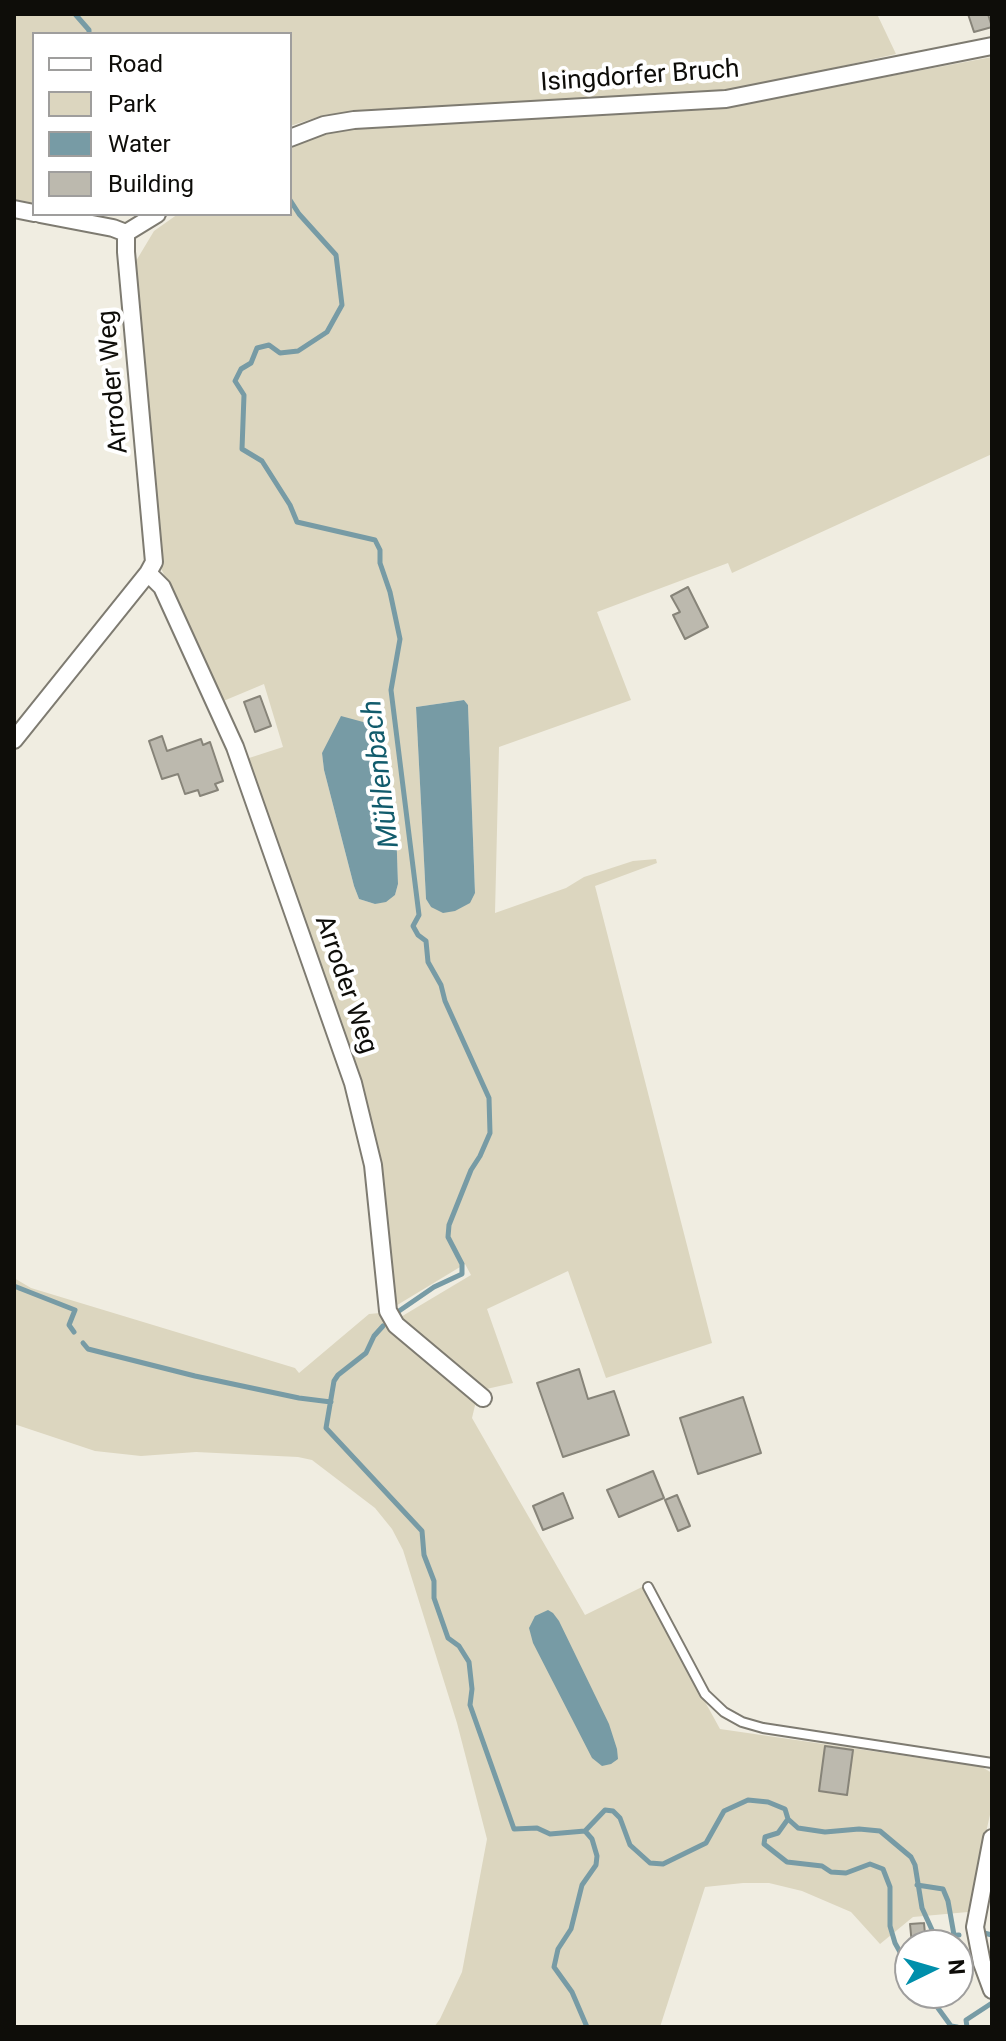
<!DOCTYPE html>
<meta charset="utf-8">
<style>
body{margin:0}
#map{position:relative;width:1006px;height:2041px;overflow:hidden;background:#f0ede1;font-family:Roboto,sans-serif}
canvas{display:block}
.frame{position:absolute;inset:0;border:16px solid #0e0d09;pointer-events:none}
.legend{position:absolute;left:32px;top:32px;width:260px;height:184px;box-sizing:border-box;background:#fff;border:2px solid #9f9e9d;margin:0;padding:10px 14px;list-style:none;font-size:24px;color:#0e0d09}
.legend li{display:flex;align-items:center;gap:16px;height:40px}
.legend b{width:40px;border:2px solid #9f9e9d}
.north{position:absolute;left:894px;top:1929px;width:80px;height:80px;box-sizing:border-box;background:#fff;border:2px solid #9f9e9d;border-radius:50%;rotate:85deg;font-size:22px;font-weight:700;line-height:32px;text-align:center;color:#0e0d09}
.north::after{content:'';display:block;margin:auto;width:28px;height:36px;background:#008fab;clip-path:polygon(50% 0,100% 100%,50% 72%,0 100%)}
</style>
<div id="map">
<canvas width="1006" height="2041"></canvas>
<div class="frame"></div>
<ul class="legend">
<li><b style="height:10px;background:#fff"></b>Road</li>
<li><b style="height:22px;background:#dcd6bf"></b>Park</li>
<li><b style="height:22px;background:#779ba5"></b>Water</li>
<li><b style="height:22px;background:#bcb9ae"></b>Building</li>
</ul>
<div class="north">N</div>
</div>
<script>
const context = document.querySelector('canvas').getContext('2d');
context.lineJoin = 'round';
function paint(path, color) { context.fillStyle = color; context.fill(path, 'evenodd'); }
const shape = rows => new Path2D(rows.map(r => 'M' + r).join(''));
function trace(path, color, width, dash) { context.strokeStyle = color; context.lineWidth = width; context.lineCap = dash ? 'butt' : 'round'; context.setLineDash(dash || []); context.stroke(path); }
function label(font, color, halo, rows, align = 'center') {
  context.font = font + ' Roboto,sans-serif'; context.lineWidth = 8; context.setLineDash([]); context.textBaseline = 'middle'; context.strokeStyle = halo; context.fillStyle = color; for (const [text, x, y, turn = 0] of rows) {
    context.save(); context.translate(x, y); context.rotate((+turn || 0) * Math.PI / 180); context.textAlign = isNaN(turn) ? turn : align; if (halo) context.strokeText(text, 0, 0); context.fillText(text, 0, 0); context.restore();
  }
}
const green = shape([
 [14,14,877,14,896,54,731,91,361,111,324,115,290,126,290,34,34,34,34,203,14,199],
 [992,57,992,454,732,573,728,563,597,612,631,700,499,747,495,913,566,888,584,877,633,861,656,859,657,863,595,886,712,1343,606,1378,568,1271,487,1309,513,1383,482,1390,399,1318,471,1275,465,1264,394,1307,381,1164,372,1122,246,759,283,747,264,684,221,702,161,568,155,472,135,279,136,261,154,231,178,214,290,214,290,147,325,133,354,127,485,118,725,107],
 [464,700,468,705,475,893,431,907,426,899,416,707],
 [322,752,396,825,398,884,395,895,375,904,359,899,354,886,324,770],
 [14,1278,31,1288,295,1368,299,1373,369,1314,380,1313,390,1330,477,1397,472,1418,585,1615,642,1587,720,1729,982,1767,992,1773,992,1806,968,1912,913,1917,880,1944,851,1912,802,1891,769,1883,743,1883,705,1887,660,2027,434,2027,440,2019,462,1972,487,1839,457,1723,403,1550,392,1529,375,1508,312,1460,298,1457,196,1452,141,1456,95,1451,14,1424]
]);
const water = shape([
 [464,700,468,705,475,893,470,903,455,911,443,913,431,907,426,899,416,707],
 [341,716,378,726,386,738,396,825,398,884,395,895,386,902,375,904,359,899,354,886,324,770,322,753],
 [548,1610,553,1613,559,1621,609,1724,617,1749,618,1759,611,1764,602,1766,592,1758,533,1643,529,1628,535,1616]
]);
const stream = shape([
 [75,14,89,30,89,34],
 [290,200,299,214,336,255,342,305,327,332,298,351,280,353,269,345,257,348,251,363,241,369,235,381,244,395,242,449,262,461,290,505,297,522,375,540,380,550,380,563,390,592,400,639,391,690,419,915,413,926,418,935,426,941,428,962,441,985,445,1001,489,1098,490,1133,480,1156,471,1170,449,1225,448,1237,462,1264,462,1274,434,1287,399,1311],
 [14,1286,75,1310,69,1325,74,1332],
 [383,1326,374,1336,366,1353,338,1375,334,1381,326,1428,422,1531,424,1555,434,1581,434,1598,448,1638,459,1646,469,1662,472,1689,470,1705,514,1829,537,1828,550,1834,585,1831],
 [83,1343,88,1349,195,1376,299,1398,331,1402],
 [788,1819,778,1833,765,1837,764,1844,787,1862,822,1866,831,1872,846,1873,870,1864,883,1869,890,1887,890,1926,895,1943,910,1970],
 [917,1885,943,1889,948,1901,954,1935],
 [984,1933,992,1935],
 [927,1993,951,2026,957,2027],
 [587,2027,572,1992,554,1967,558,1949,571,1929,582,1885,596,1865,597,1856,592,1839,585,1831,605,1810,613,1811,620,1818,630,1845,650,1863,663,1864,706,1843,724,1811,748,1800,768,1802,785,1809,788,1819,798,1828,825,1832,859,1829,880,1831,911,1857,915,1865,922,1908,933,1932,946,1936,959,1935],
 [967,2027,966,2020,992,2003]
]);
const building = shape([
 [968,14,988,14,992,27,974,32,968,14],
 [688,587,708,627,685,639,673,615,680,612,671,596,688,587],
 [260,696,271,726,255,732,244,702,260,696],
 [162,736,167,751,201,739,203,745,210,742,223,781,215,784,218,790,200,796,198,790,185,794,178,774,162,779,149,741,162,736],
 [579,1369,588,1399,614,1391,629,1435,563,1457,537,1383,579,1369],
 [743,1397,761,1453,698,1474,680,1418,743,1397],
 [653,1471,664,1498,619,1517,607,1490,653,1471],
 [563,1493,573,1518,543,1530,533,1506,563,1493],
 [677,1495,690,1526,678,1531,665,1500,677,1495],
 [825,1746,853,1750,847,1795,819,1791,825,1746],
 [924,1923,926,1945,912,1945,910,1924,924,1923]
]);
const lane = shape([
 [648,1587,705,1694,724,1712,742,1722,763,1728,992,1763]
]);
const street = shape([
 [290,138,324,125,354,120,726,99,992,46],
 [14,209,34,213],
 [40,214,113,228,126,233],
 [126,233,157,214],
 [148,573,162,587,235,747,353,1083,373,1165,388,1311,396,1325,483,1398],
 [14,740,148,573,154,562,126,252,126,233],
 [992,1838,975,1927,982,1963,992,1990]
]);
const streetNames = [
 ["Isingdorfer Bruch",640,77,-4],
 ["Arroder Weg",114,382,-95],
 ["Arroder Weg",345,985,71]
];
const waterNames = [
 ["Mühlenbach",382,774,-97]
];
paint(green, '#dcd6bf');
paint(water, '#779ba5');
trace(stream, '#779ba5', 5);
paint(building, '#bcb9ae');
trace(building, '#878479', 2);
trace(lane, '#7e7b71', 12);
trace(street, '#7e7b71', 20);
trace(lane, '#fff', 8);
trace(street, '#fff', 16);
label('26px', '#0e0d09', '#fff', streetNames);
label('italic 28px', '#115b6c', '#fff', waterNames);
</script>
